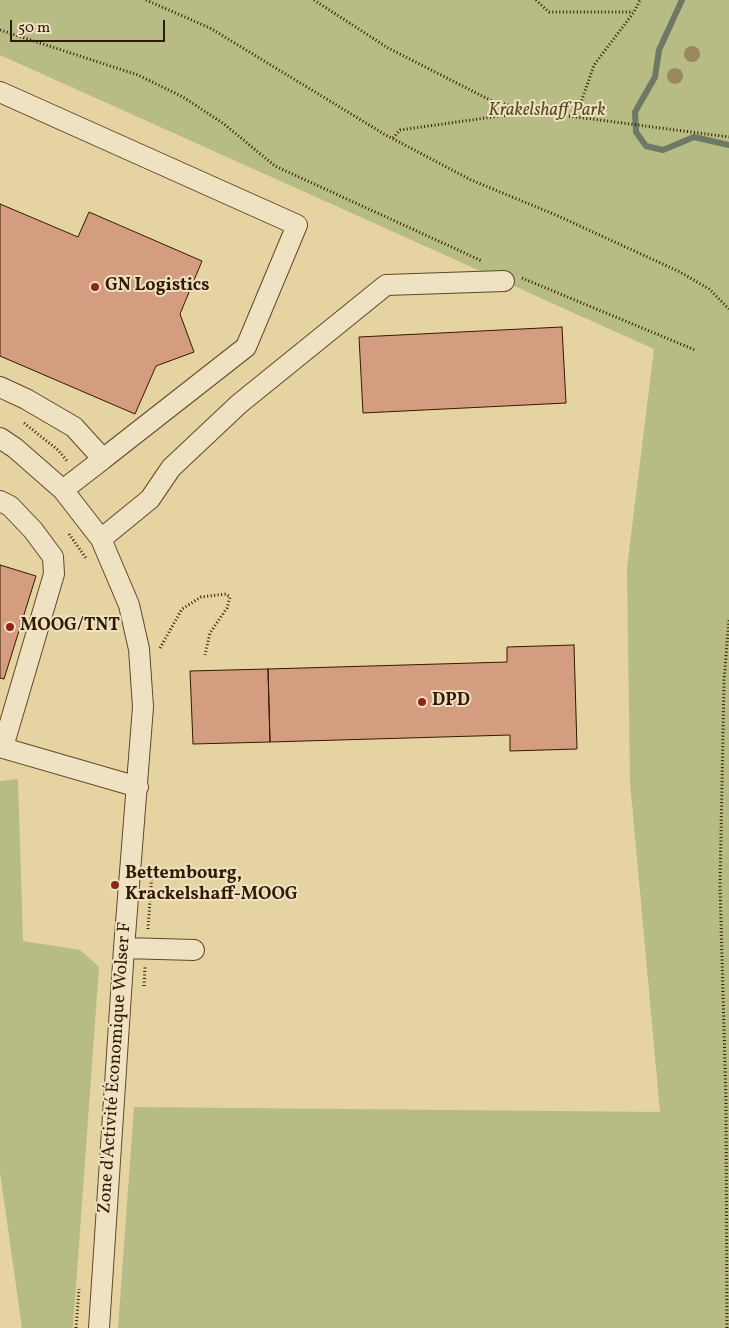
<!DOCTYPE html>
<meta charset="utf-8">
<style>
body{margin:0}
#map{position:relative;width:729px;height:1328px;overflow:hidden;background:#e6d3a2;font-family:Vollkorn,serif}
canvas{display:block}
.scale{position:absolute;left:10px;top:20px;width:155px;height:22px;box-sizing:border-box;border:2px solid #331901;border-top:0;padding-left:6px;font-size:15px;line-height:18px;white-space:nowrap;color:#331901;-webkit-text-stroke:4px #efe2c3;paint-order:stroke}
</style>
<div id="map">
<canvas width="729" height="1328"></canvas>
<div class="scale">50 m</div>
</div>
<script>
const context = document.querySelector('canvas').getContext('2d');
context.lineJoin = 'round';
function paint(path, color) { context.fillStyle = color; context.fill(path, 'evenodd'); }
const shape = rows => new Path2D(rows.map(r => 'M' + r).join(''));
function trace(path, color, width, dash) { context.strokeStyle = color; context.lineWidth = width; context.lineCap = dash ? 'butt' : 'round'; context.setLineDash(dash || []); context.stroke(path); }
function label(font, color, halo, rows, align = 'center') {
  context.font = font + ' Vollkorn,serif'; context.lineWidth = 4; context.setLineDash([]); context.textBaseline = 'middle'; context.strokeStyle = halo; context.fillStyle = color; for (const [text, x, y, turn = 0] of rows) {
    context.save(); context.translate(x, y); context.rotate((+turn || 0) * Math.PI / 180); context.textAlign = isNaN(turn) ? turn : align; if (halo) context.strokeText(text, 0, 0); context.fillText(text, 0, 0); context.restore();
  }
}
const green = shape([
 [0,0,729,0,729,1328,118,1328,134,1107,660,1112,630,782,627,568,654,349,0,55],
 [18,779,23,941,80,950,99,967,73,1328,22,1328,0,1172,0,781]
]);
const stream = shape([
 [682,0,659,50,655,77,635,112,636,132,646,146,663,150,694,137,729,145]
]);
const building = shape([
 [0,204,78,237,89,212,202,261,180,314,194,352,156,366,135,414,0,356,0,204],
 [562,327,566,403,363,413,359,337,562,327],
 [0,565,36,576,4,679,0,678,0,565],
 [574,645,577,749,510,751,510,735,270,742,268,669,507,662,507,647,574,645],
 [268,669,270,742,193,744,190,671,268,669]
]);
const path = shape([
 [146,0,210,28,384,134,471,180,556,215,680,272,709,289,729,309],
 [314,0,388,48,492,101,531,111,729,137],
 [536,0,549,12,633,12],
 [0,30,138,75,183,97,224,124,275,166,482,261],
 [576,117,594,65,634,12,640,0],
 [393,138,400,130,528,112],
 [522,278,695,350],
 [24,423,58,450,68,462],
 [69,534,86,558],
 [160,648,182,609,201,597,226,594,230,597,227,608,210,633,205,655],
 [148,929,152,873],
 [144,986,145,967],
 [76,1328,79,1289],
 [727,1328,726,1101,720,886,724,681,729,619]
]);
const minor = shape([
 [0,92,297,225,246,347,103,459],
 [0,387,26,399,74,427,103,459,63,490],
 [0,438,15,448,63,490,101,539,129,605,139,649,143,707,124,948,99,1328],
 [0,501,10,506,33,530,53,557,54,574,3,747],
 [101,539,150,499,171,468,239,404,386,285,504,281],
 [0,747,138,787],
 [124,948,194,950]
]);
const trees = [
 [692,54],
 [675,76]
];
const markers = [
 [95,287,5,"#8f2418"],
 [10,627,5,"#8f2418"],
 [422,702,5,"#8f2418"],
 [115,885,5,"#8f2418"]
];
const parkNames = [
 ["Krakelshaff Park",547,112]
];
const poiNames = [
 ["GN Logistics",105,287],
 ["MOOG/TNT",20,627],
 ["DPD",432,702],
 ["Bettembourg,",125,875],
 ["Krackelshaff-MOOG",125,896]
];
const streetNames = [
 ["Zone d'Activité Économique Wolser F",116,1068,-86]
];
paint(green, '#b7bc84');
trace(stream, '#6e7865', 6);
paint(building, '#d59d80');
trace(building, '#331901', 1);
trace(minor, '#604829', 22);
trace(path, '#331901', 3, [1, 2.5]);
trace(minor, '#efe2c3', 20);
context.fillStyle = '#9a885f';
for (const [x, y] of trees) { context.beginPath(); context.arc(x, y, 8, 0, 2 * Math.PI); context.fill(); }
for (const [x, y, r, color] of markers) { const dot = new Path2D(); dot.arc(x, y, r, 0, 2 * Math.PI); context.fillStyle = color; context.fill(dot); trace(dot, '#efe2c3', 2); }
label('italic 18px', '#5b4a28', '#efe2c3', parkNames);
label('bold 18px', '#331901', '#efe2c3', poiNames, 'left');
label('18px', '#331901', '#efe2c3', streetNames);
</script>
